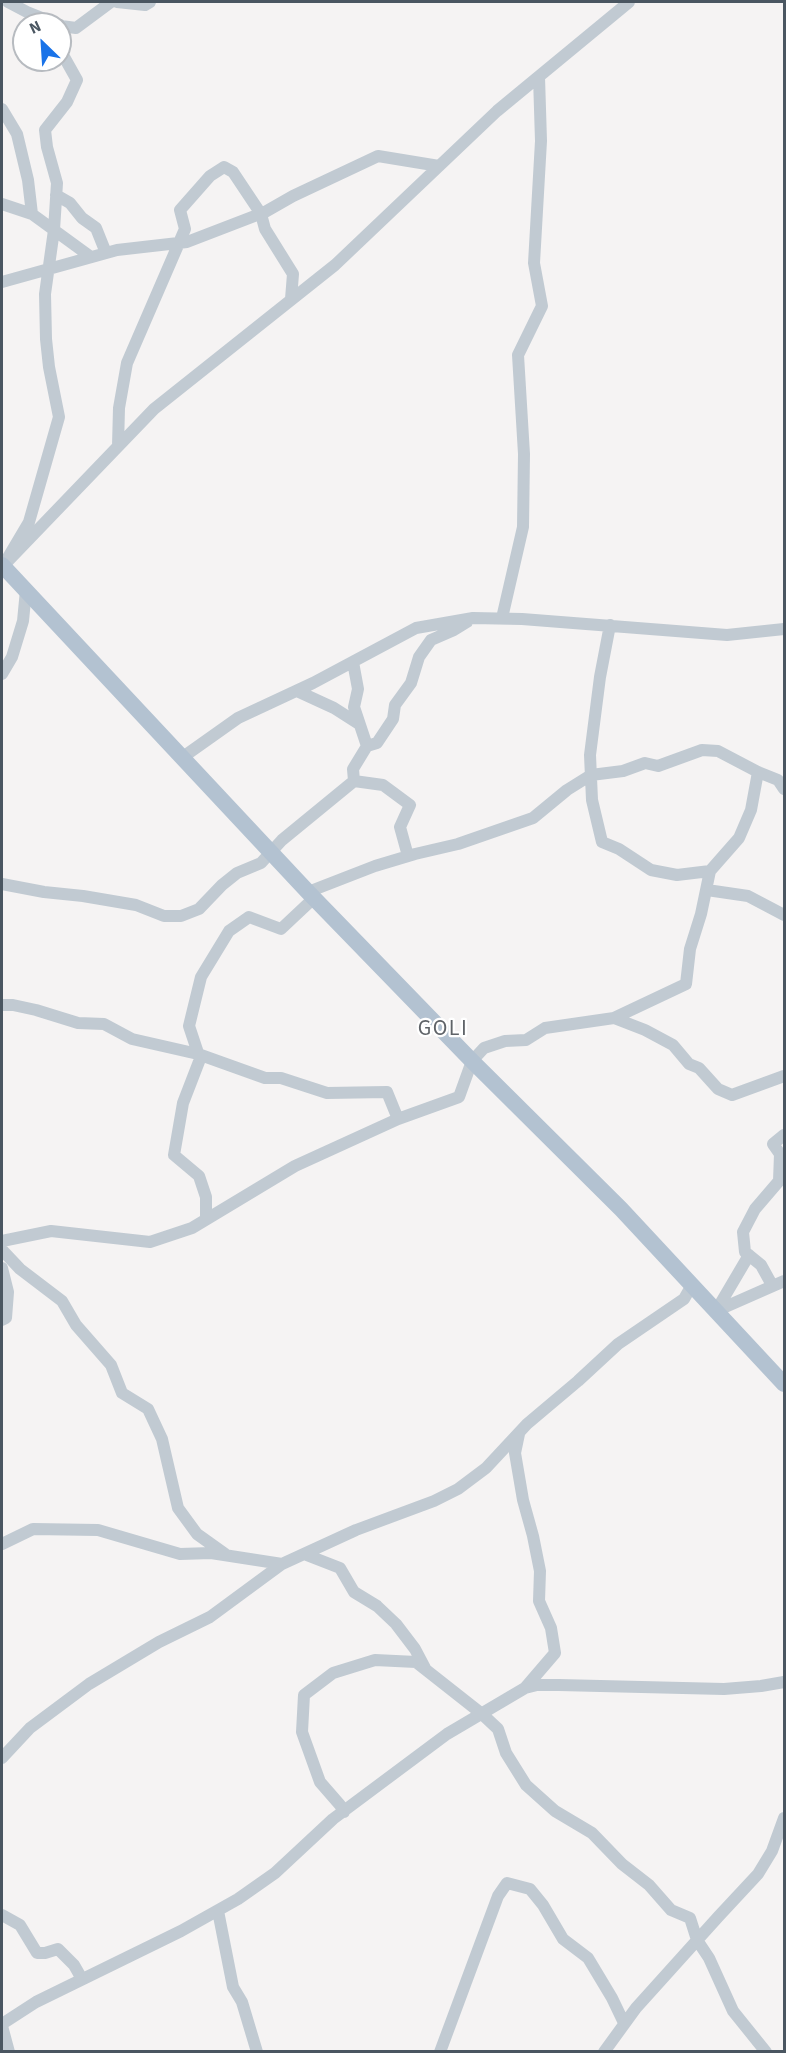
<!DOCTYPE html>
<style>
body{margin:0}
#map{position:relative;width:786px;height:2053px;overflow:hidden;background:#f5f3f3;font-family:"Source Sans 3",sans-serif}
canvas{display:block}
.frame{position:absolute;inset:0;border:3px solid #4a5661;pointer-events:none}
.north{position:absolute;left:12px;top:12px;width:60px;height:60px;box-sizing:border-box;background:#fff;border:2px solid #b7bbc0;border-radius:50%;rotate:335deg;font-size:16px;font-weight:700;line-height:24px;text-align:center;color:#4a5661}
.north::after{content:'';display:block;margin:auto;width:21px;height:27px;background:#1a73e8;clip-path:polygon(50% 0,100% 100%,50% 72%,0 100%)}
</style>
<div id="map">
<canvas width="786" height="2053"></canvas>
<div class="frame"></div>
<div class="north">N</div>
</div>
<script>
const context = document.querySelector('canvas').getContext('2d');
context.lineJoin = 'round';
const shape = rows => new Path2D(rows.map(r => 'M' + r).join(''));
function trace(path, color, width, dash) { context.strokeStyle = color; context.lineWidth = width; context.lineCap = dash ? 'butt' : 'round'; context.setLineDash(dash || []); context.stroke(path); }
function label(font, color, halo, rows, align = 'center') {
  context.font = font + ' "Source Sans 3",sans-serif'; context.lineWidth = 4.5; context.setLineDash([]); context.textBaseline = 'middle'; context.strokeStyle = halo; context.fillStyle = color; for (const [text, x, y, turn = 0] of rows) {
    context.save(); context.translate(x, y); context.rotate((+turn || 0) * Math.PI / 180); context.textAlign = isNaN(turn) ? turn : align; if (halo) context.strokeText(text, 0, 0); context.fillText(text, 0, 0); context.restore();
  }
}
const minor = shape([
 [8,2,27,12,57,24],
 [117,2,145,5,150,2],
 [60,25,63,55,77,80,67,102,45,130,47,147,57,183,54,230,45,294,46,339,49,367,59,417,29,522,3,566,154,409,335,265,497,111,629,2],
 [61,26,76,28,111,2],
 [2,109,17,134,28,180,32,214],
 [56,195,70,203,82,218,96,228,106,253],
 [2,204,32,214,91,257],
 [2,282,117,250,187,242,265,212,293,196,378,156,439,166],
 [118,446,119,408,127,363,185,229,180,210,210,176,224,167,233,172,261,214,265,229,293,274,291,299],
 [502,618,523,527,524,454,518,355,542,306,534,263,541,141,539,77],
 [610,625,600,677,590,755,592,800,602,842,619,849,651,870,677,875,710,871],
 [2,674,12,657,23,621,26,590],
 [297,691,334,708,359,724],
 [367,746,377,743,393,719,395,705,411,683,419,657,431,640,454,630,467,622],
 [183,757,238,718,313,683,416,628,473,618,522,619,727,635,784,629],
 [354,781,383,785,410,805,400,827,408,856],
 [2,884,44,892,83,896,136,905,164,916,181,916,199,909,222,885,237,873,261,863,282,840,354,781,353,769,367,746,354,707,358,689,353,662],
 [707,890,748,896,784,915],
 [308,892,375,866,415,854,458,844,533,818,567,790,591,775,623,771,645,763,658,766,702,750,718,751,758,772,778,780,784,789],
 [2,1005,13,1005,36,1010,78,1023,104,1024,132,1039,198,1054,265,1078,281,1078,327,1093,387,1092,398,1119],
 [614,1018,686,984,690,949,701,914,710,871,739,838,751,810,758,772],
 [206,1219,206,1197,199,1176,174,1155,183,1103,200,1059,189,1026,201,977,229,931,249,917,281,929,314,898],
 [2,1241,51,1231,150,1242,192,1228,295,1166,398,1119,459,1097,472,1061,484,1048,505,1041,526,1040,545,1028,614,1018,645,1030,673,1045,689,1064,699,1068,718,1089,732,1095,784,1076],
 [2,1250,20,1269,62,1301,76,1325,111,1365,122,1393,148,1409,162,1439,178,1508,197,1534,225,1554],
 [2,1268,8,1292,6,1318,2,1320],
 [772,1285,761,1265,745,1252,743,1232,755,1209,779,1181,780,1154,773,1144,784,1135],
 [716,1311,784,1281],
 [716,1311,749,1255],
 [519,1434,515,1453,523,1500,533,1536,540,1571,539,1601,551,1628,555,1653,525,1688],
 [2,1544,33,1529,98,1530,180,1554,211,1553,282,1564,356,1530,434,1501,458,1489,486,1468,527,1424,578,1381,618,1344,684,1299,692,1285],
 [304,1554,340,1568,354,1592,377,1606,396,1624,415,1649,425,1668],
 [2,1758,30,1728,89,1684,159,1642,210,1617,282,1564],
 [344,1812,340,1805,320,1782,302,1732,304,1695,333,1673,375,1660,416,1662,482,1714,498,1729,506,1753,526,1785,555,1811,592,1833,622,1864,649,1885,671,1910,690,1918,697,1940,709,1958,733,2011,766,2052],
 [218,1911,233,1987,242,2002,257,2052],
 [2,1915,20,1925,37,1953,45,1953,58,1949,74,1965,82,1979],
 [2,2024,36,2002,181,1931,238,1899,275,1873,333,1819,447,1734,525,1688,537,1685,559,1685,724,1689,761,1686,784,1682],
 [2,2026,9,2052],
 [440,2052,498,1896,507,1883,530,1889,543,1905,563,1939,588,1958,612,1998,624,2023],
 [604,2052,636,2008,718,1917,758,1874,772,1851,784,1818]
]);
const major = shape([
 [2,565,308,892,472,1061,621,1209,784,1384]
]);
const quarterNames = [
 ["GOLI",443,1030]
];
trace(minor, '#c1cad2', 12);
trace(major, '#b3c2d1', 16);
context.letterSpacing = '1.5px';
label('22px', '#5f6368', '#fff', quarterNames);
context.letterSpacing = '0px';
</script>
